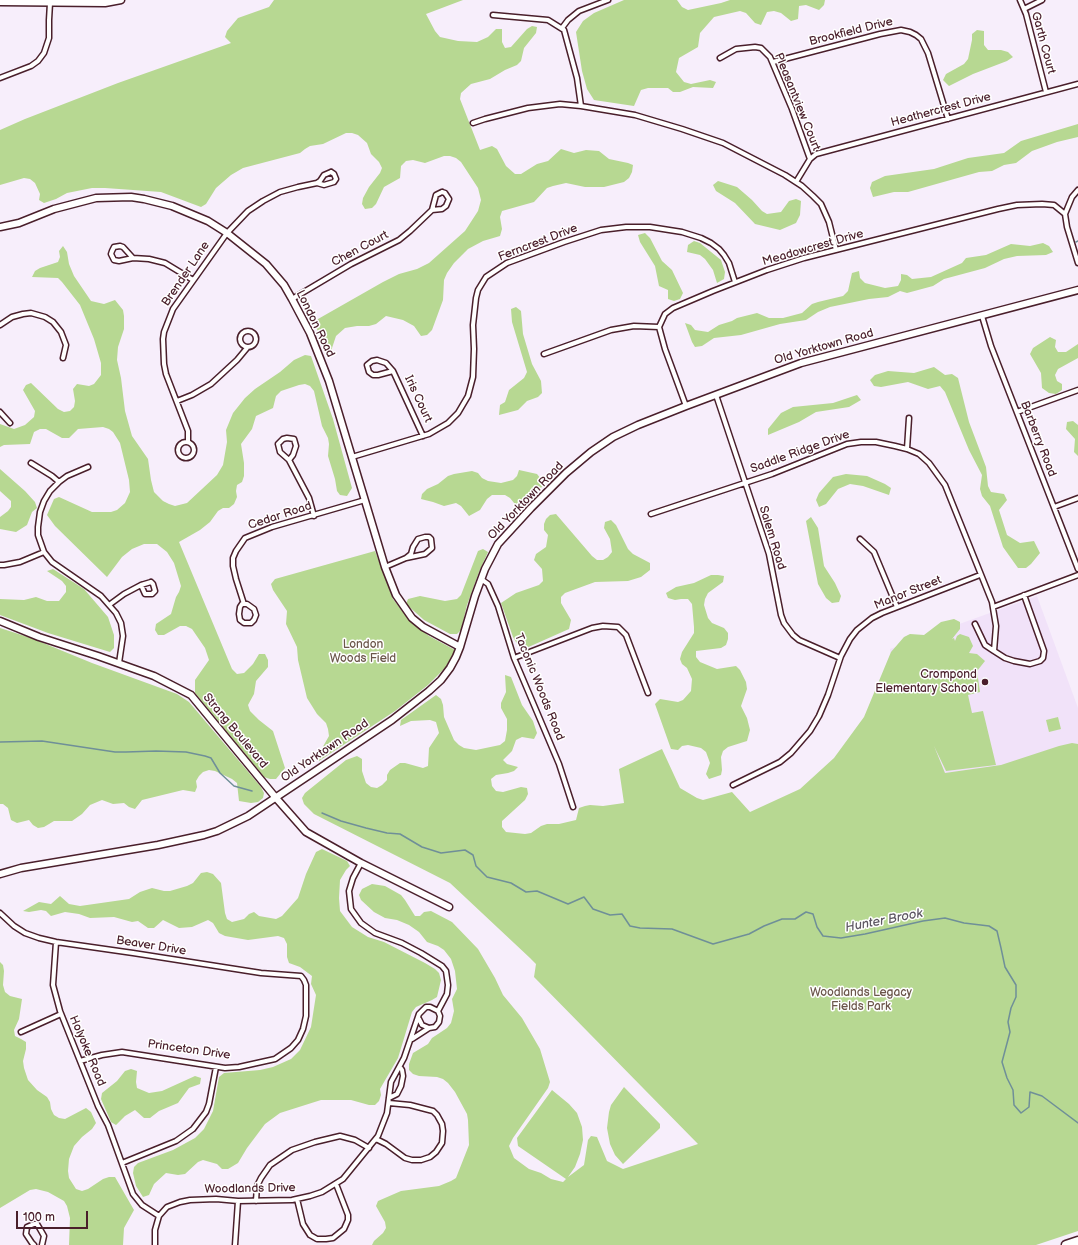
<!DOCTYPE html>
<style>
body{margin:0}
#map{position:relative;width:1078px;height:1245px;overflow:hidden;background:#f7eefb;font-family:"Balsamiq Sans",sans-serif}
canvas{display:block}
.scale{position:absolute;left:16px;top:1211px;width:72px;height:18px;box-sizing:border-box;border:2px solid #4a1f2b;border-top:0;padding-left:5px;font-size:12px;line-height:14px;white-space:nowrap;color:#4a1f2b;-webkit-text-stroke:3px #fff;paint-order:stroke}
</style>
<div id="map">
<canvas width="1078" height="1245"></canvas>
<div class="scale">100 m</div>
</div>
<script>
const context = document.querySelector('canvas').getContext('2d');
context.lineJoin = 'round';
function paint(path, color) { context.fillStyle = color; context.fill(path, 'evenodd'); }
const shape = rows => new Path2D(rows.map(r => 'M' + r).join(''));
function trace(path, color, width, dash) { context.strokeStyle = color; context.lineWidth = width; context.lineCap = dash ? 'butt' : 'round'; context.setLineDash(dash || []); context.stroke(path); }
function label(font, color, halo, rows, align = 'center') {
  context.font = font + ' "Balsamiq Sans",sans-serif'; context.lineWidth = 3; context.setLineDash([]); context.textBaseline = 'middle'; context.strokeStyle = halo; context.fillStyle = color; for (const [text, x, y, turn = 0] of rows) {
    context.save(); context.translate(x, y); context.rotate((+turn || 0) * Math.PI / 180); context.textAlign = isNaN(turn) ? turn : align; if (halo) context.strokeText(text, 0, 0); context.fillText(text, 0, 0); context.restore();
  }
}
const built = shape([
 [1037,596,1078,708,1078,751,1000,770,943,775,891,657,890,649]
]);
const green = shape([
 [274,0,463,0,426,14,435,31,440,37,458,41,477,42,488,37,496,29,502,29,502,42,505,48,511,47,527,29,532,26,537,27,536,33,524,48,521,61,517,65,505,70,490,79,471,84,461,93,460,99,480,150,492,146,497,149,506,166,515,174,521,174,537,164,548,161,561,149,574,153,586,150,599,151,609,159,628,163,633,165,632,172,629,178,624,182,604,187,585,187,566,183,553,186,547,188,534,202,502,211,500,217,502,229,500,236,483,241,468,249,454,263,447,273,444,280,443,300,432,330,427,335,421,336,414,326,403,320,386,316,376,324,369,326,357,326,345,328,336,336,331,351,324,348,315,324,318,319,383,282,399,274,417,269,429,263,465,231,478,211,481,200,478,188,461,162,456,158,450,156,444,156,425,163,413,160,406,161,401,166,400,178,384,187,376,204,372,208,365,209,362,204,363,198,369,187,380,173,382,168,379,162,371,154,367,143,358,135,352,133,346,133,323,144,310,146,305,149,300,153,243,168,231,175,216,188,206,204,201,207,161,192,105,188,92,188,67,193,56,199,44,203,39,200,40,194,35,183,30,179,24,178,0,185,0,130,25,119,118,83,231,43,225,37,227,31,238,18,269,7],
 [624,0,677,0,682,7,688,10,721,3,730,0,825,0,824,5,819,10,806,5,799,6,798,19,791,21,781,13,774,11,767,12,761,25,755,23,746,13,740,11,714,17,700,33,698,47,679,58,676,72,684,82,691,84,710,80,716,82,713,88,693,87,680,92,673,92,668,88,648,88,641,90,634,106,594,100,587,89,582,71,576,32,583,21,594,13],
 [977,30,984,31,984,45,988,50,1001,50,1008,52,1013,57,1007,61,973,74,949,86,943,80,946,74,964,64,968,59,972,40,972,34],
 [1078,124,1078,137,1057,142,1032,151,1016,163,1004,165,992,171,979,172,908,192,894,192,873,197,870,188,872,182,885,176,934,169,968,158,1004,153,1021,141],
 [718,181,737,187,752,200,762,211,767,214,781,212,789,201,796,199,801,201,800,215,796,223,780,230,755,224,735,203,716,191,713,185],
 [645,233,650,238,662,261,672,270,683,293,680,299,674,301,668,299,668,290,659,286,655,266,640,242,638,235],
 [694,241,700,243,721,260,725,272,724,279,717,283,713,270,705,259,700,255,687,252,688,245],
 [1043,243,1049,246,1053,252,1046,255,1017,256,1004,259,985,268,944,279,933,286,907,293,900,291,888,297,869,299,830,307,818,312,806,320,780,324,741,335,714,338,702,346,695,347,692,342,685,323,691,325,695,330,708,332,719,325,732,321,737,318,757,313,769,318,783,318,802,313,812,304,818,302,843,296,848,291,852,273,859,271,860,278,865,283,885,288,898,286,901,280,901,274,907,275,912,279,931,277,962,263,966,258,986,255,1011,244,1030,246],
 [63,246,67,252,69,264,74,276,91,301,104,304,115,300,123,310,124,316,124,329,118,347,117,360,121,378,125,411,132,436,148,459,151,480,154,492,163,501,169,504,175,506,187,503,217,475,223,465,227,442,226,430,233,413,245,398,255,389,280,372,294,360,305,355,311,356,333,419,352,488,347,496,340,495,337,491,335,479,328,456,329,444,328,438,322,426,314,391,310,386,305,384,299,385,281,391,276,396,273,408,256,416,252,429,241,444,244,463,244,476,242,482,237,485,236,491,237,497,234,504,229,508,223,508,218,511,210,522,200,530,179,542,232,669,237,674,244,673,253,664,259,654,265,654,268,660,268,667,256,681,254,694,248,705,250,711,259,720,273,731,285,768,276,779,270,779,264,777,195,693,195,680,209,660,205,648,192,629,186,626,180,626,164,635,158,635,155,630,156,624,171,614,176,597,179,592,181,586,174,563,167,552,157,544,144,544,132,549,122,557,107,577,55,526,47,515,54,499,59,497,92,512,111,512,117,510,125,503,130,492,129,480,120,443,113,432,109,429,103,427,78,429,69,438,62,438,46,429,40,429,34,432,30,444,4,445,0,447,0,424,14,429,25,425,34,417,35,411,23,390,26,385,31,383,58,409,64,412,70,411,74,407,75,401,73,389,77,384,89,386,94,384,101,375,101,363,94,339,80,305,62,282,58,278,32,277,35,271,40,268,58,262,60,257,59,251],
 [516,307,521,311,523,334,532,364,541,381,542,393,538,397,527,401,518,410,499,415,500,405,505,402,509,390,524,378,527,372,512,322,511,309],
 [1050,337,1056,340,1055,347,1058,352,1066,352,1078,344,1078,358,1058,369,1055,375,1057,381,1062,384,1062,390,1056,394,1049,393,1042,388,1041,373,1030,354,1033,348],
 [934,367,945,375,952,374,958,378,969,422,986,467,988,486,991,492,1004,494,1007,500,999,510,1007,535,1020,543,1034,541,1040,553,1031,564,1026,568,1018,568,1003,547,990,506,982,496,980,489,982,475,969,450,945,392,940,386,928,389,908,382,881,387,874,386,870,380,875,375,888,371,914,373],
 [857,395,861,400,849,407,816,412,799,422,768,435,768,429,781,413,793,407,833,403],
 [1073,421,1078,425,1078,456,1074,452,1075,439,1066,429,1067,422],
 [0,469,25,491,35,502,37,508,32,512,27,525,16,532,0,529,0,517,8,511,11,507,11,501,0,491],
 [519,470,537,474,545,484,519,509,510,498,505,495,492,495,487,499,480,510,469,516,461,506,456,503,444,506,433,502,421,499,422,494,427,489,438,484,448,476,454,474,472,471,478,473,482,478,488,481,501,483,513,480,517,476],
 [846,474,867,476,885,484,891,488,889,495,863,486,850,484,838,489,826,504,819,507,816,500,819,493,833,477],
 [556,514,592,556,597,560,603,560,608,557,612,552,610,539,604,528,605,522,611,520,616,525,628,549,633,554,650,563,650,570,641,577,628,581,595,582,565,593,561,597,561,603,571,620,569,629,524,649,519,647,513,637,501,603,516,593,539,585,543,581,542,569,534,560,536,554,546,547,548,535,544,530,544,524,546,519,550,515],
 [811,517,818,528,824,566,835,583,841,596,839,602,832,603,826,598,818,584,806,521],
 [483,549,488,552,479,572,467,605,461,630,457,634,450,634,424,620,406,604,408,599,420,596,445,601,457,599,461,595,478,551],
 [375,551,393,599,409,620,429,636,455,650,446,667,428,685,395,711,319,761,317,757,329,736,328,729,326,723,317,714,307,698,298,660,297,647,286,624,287,611,273,590,271,584,275,579],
 [53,569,84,589,108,617,114,635,114,648,110,652,48,633,0,615,0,599,24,600,36,597,47,601,59,601,66,592,66,586,62,581,47,571],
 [711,575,718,575,724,576,723,582,708,593,705,599,704,605,708,618,712,623,724,628,728,633,728,639,726,645,721,648,696,651,696,657,700,662,717,669,736,666,740,670,746,682,747,689,741,706,747,718,750,730,747,741,728,747,723,751,721,757,722,770,721,775,709,779,706,774,710,763,706,752,701,748,688,745,682,746,678,750,671,749,655,704,660,699,678,702,683,700,691,691,692,679,687,668,682,664,680,659,682,652,694,633,694,627,692,604,688,599,681,599,675,600,668,598,666,593,676,587,694,583],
 [954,619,960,622,960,629,952,639,954,638,955,641,957,636,960,634,969,637,973,646,969,653,977,654,985,661,977,671,980,692,968,695,972,713,983,711,996,765,946,771,934,746,945,773,1001,765,1059,746,1072,743,1078,744,1078,1231,1036,1245,372,1245,374,1241,383,1233,386,1228,385,1222,376,1206,378,1201,401,1191,439,1186,451,1181,456,1178,469,1145,468,1120,467,1114,455,1092,448,1083,443,1079,437,1077,419,1076,413,1074,409,1070,409,1064,413,1053,428,1044,432,1038,447,1028,451,1023,454,1011,452,999,457,989,455,971,451,959,444,950,438,946,427,942,419,932,409,925,397,920,385,918,374,912,361,900,359,895,362,889,372,884,385,886,401,895,405,900,415,916,420,916,424,912,431,911,452,922,478,949,495,978,503,995,522,1018,540,1049,550,1082,548,1088,513,1138,509,1146,514,1158,529,1169,541,1173,551,1179,563,1182,566,1179,518,1146,517,1138,552,1090,569,1104,577,1113,582,1127,583,1140,580,1154,575,1167,568,1177,584,1165,588,1140,591,1136,597,1137,607,1161,623,1169,698,1144,534,977,536,964,530,958,450,883,314,814,304,804,302,798,305,793,346,760,357,756,362,759,362,771,366,783,371,787,377,788,382,785,387,780,387,775,390,770,400,763,405,763,423,768,428,766,429,748,439,733,436,722,430,720,411,721,400,726,401,720,436,695,441,699,443,705,444,717,454,740,459,745,464,748,476,750,500,745,505,741,507,730,507,719,501,708,501,703,506,692,505,675,511,677,522,705,533,721,537,733,534,739,522,737,516,740,512,751,503,760,507,764,518,767,514,771,508,773,496,775,491,779,492,786,496,791,503,792,521,787,527,788,528,794,525,800,502,821,502,827,506,832,525,834,531,833,541,826,547,824,559,824,576,820,579,808,585,806,590,805,603,806,624,803,619,769,662,749,680,788,697,798,703,800,732,792,750,812,800,789,834,758,864,717,891,652,904,637,910,634,924,635,941,622],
 [0,628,31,638,92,663,177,694,189,702,261,787,264,793,263,798,258,802,251,803,239,801,237,783,232,779,215,771,209,770,203,772,199,776,196,781,197,787,195,792,183,790,142,800,135,809,129,807,124,803,113,804,102,800,90,805,82,814,72,821,54,821,44,827,38,828,33,825,29,820,17,823,11,820,8,808,3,804,0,804],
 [1058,717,1061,729,1049,732,1046,720],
 [322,849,347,861,350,866,346,870,340,880,339,898,340,911,352,927,368,937,384,942,425,963,435,969,439,973,441,980,437,997,432,1000,416,1007,412,1012,398,1058,380,1089,381,1095,379,1101,375,1105,369,1105,351,1100,321,1100,280,1113,265,1124,247,1148,238,1163,228,1169,222,1169,217,1164,203,1160,198,1162,185,1174,178,1175,166,1173,154,1184,149,1195,143,1197,136,1186,133,1173,134,1167,138,1163,173,1150,195,1138,204,1129,213,1111,219,1077,224,1073,260,1070,273,1067,291,1059,300,1050,311,1027,316,995,311,984,312,976,300,967,289,963,287,957,287,944,284,938,278,936,248,940,225,936,219,933,213,923,208,920,192,927,179,928,163,920,154,928,148,928,138,921,132,922,114,917,90,918,79,914,65,912,51,916,46,911,41,910,29,912,23,911,39,902,51,904,60,896,69,904,80,906,129,899,140,892,152,888,164,891,170,891,187,886,193,883,201,873,207,872,213,874,221,883,225,913,227,919,232,922,244,919,249,914,254,912,259,916,276,919,282,916,298,898,306,874,316,852],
 [0,962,3,965,4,971,3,985,5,992,10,996,22,999,19,1019,14,1030,15,1036,21,1039,26,1042,26,1049,23,1061,24,1068,28,1080,37,1090,47,1097,50,1102,51,1109,54,1115,59,1118,65,1119,86,1108,91,1112,96,1123,92,1129,82,1137,74,1146,69,1159,68,1171,69,1178,76,1189,82,1191,88,1189,103,1179,109,1177,115,1177,134,1210,124,1228,123,1245,69,1245,70,1218,67,1206,64,1201,48,1192,36,1189,30,1190,0,1208],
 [131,1069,137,1071,136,1082,137,1088,149,1093,162,1091,195,1076,201,1078,200,1084,189,1088,178,1103,159,1111,150,1118,144,1118,135,1110,125,1116,116,1125,111,1122,101,1099,102,1093,117,1081,125,1071],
 [624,1087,660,1124,660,1128,623,1164,615,1155,610,1144,607,1128,609,1112,611,1105]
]);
const stream = shape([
 [1076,242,1078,241],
 [0,742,42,741,115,752,126,752,156,751,186,752,205,756,211,758,220,773,234,786,252,791],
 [322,813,341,821,366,828,387,833,400,834,422,847,441,853,465,850,473,855,476,866,487,877,511,883,526,892,537,891,568,904,584,897,593,909,610,915,622,914,630,926,640,928,672,929,713,944,749,934,764,926,782,919,795,919,806,912,813,914,817,927,823,936,841,938,865,934,923,921,945,918,964,923,989,926,997,931,1001,948,1005,967,1016,985,1016,997,1011,1008,1008,1022,1010,1032,1002,1062,1007,1078,1013,1090,1014,1105,1021,1113,1029,1107,1030,1092,1042,1096,1078,1123]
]);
const street = shape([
 [1020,0,1026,14,1046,92],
 [1024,9,1042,0],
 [493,15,548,20,564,30,577,78,581,106],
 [562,28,568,20,579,11,608,0],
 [720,58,736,49,755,47,761,48,770,57,792,109,810,159,796,182],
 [773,62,880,34,901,30,910,32,916,35,921,39,928,53,948,119],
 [0,78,31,66,38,61,44,53,49,38,49,20,50,3],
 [473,123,485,119,528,108,560,104,581,106,635,115,682,129,723,143,785,175,802,186,813,196,821,204,829,222,836,250],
 [810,159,816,154,1078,84],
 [331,172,334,174,336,179,334,182,324,185,317,183,320,181,324,175,331,172],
 [1078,190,1072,197,1065,214,1067,227,1078,263],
 [442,192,445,193,449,199,446,206,442,209,432,210,436,195,442,192],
 [120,246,123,247,133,258,119,261,114,260,111,254,112,251,114,247,120,246],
 [133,258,149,259,165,263,193,280],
 [292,299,351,264,399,240,410,231,432,210],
 [982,316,991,346,1078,569],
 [0,325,12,317,23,314,31,313,45,317,53,322,61,332,66,345,63,358],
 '240 339a8 8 0 1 1 16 0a8 8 0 1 1-16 0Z',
 [544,354,611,330,634,326,659,327],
 [377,360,386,363,393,371,378,375,373,375,369,372,367,365,372,361,377,360],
 [393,371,423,436],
 [716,395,769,554,781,615,784,623,793,635,799,640,840,658],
 [177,401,192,395,211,384,237,360,247,348],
 [686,406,665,349,659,327,665,314,673,308,713,291,767,270,804,258,998,209,1017,205,1042,204,1054,205,1065,214],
 [0,412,10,423],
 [1017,412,1078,390],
 [287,438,294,439,296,446,293,455,289,460,280,452,278,444,283,439,287,438],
 [188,442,188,431,166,374,164,364,163,339,164,332,173,309,227,233,248,211,263,201,280,192,298,187,317,183],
 '178 450a8 8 0 1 1 16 0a8 8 0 1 1-16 0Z',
 [907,449,909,418],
 [352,457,429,434,448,423,458,413,468,396,473,377,474,349,473,325,476,298,478,290,486,277,507,263,564,242,601,230,626,227,650,227,682,232,701,238,711,243,719,249,724,255,729,263,735,282],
 [289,460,309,498,314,516],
 [31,463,52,476,59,482],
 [88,467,67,476,59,482,50,491,44,501,40,512,38,527,38,535,44,552,52,562,101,596,116,613,121,623,123,636,119,663],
 [1054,507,1078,498],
 [651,514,772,474,847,444,861,442,876,442,895,446,907,449,919,454,929,463,945,485,992,602,996,626,994,651,1005,658,1014,661,1030,664,1040,661,1043,658,1044,651,1024,595],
 [860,539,874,552,897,607],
 [0,565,4,565,20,562,44,552],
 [385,567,406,558,425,554,432,548,431,539,429,537,425,537,418,539,413,547,411,554,406,558],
 [481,579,488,584,498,606,514,658,559,764,573,807],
 [151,582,153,584,155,591,152,594,145,594,141,585,151,582],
 [242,604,247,604,254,609,256,615,254,620,251,623,244,623,240,620,239,614,240,607,242,604],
 [244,604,236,579,233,566,233,558,236,551,245,538,272,527,365,500],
 [109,605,124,594,141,585],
 [993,607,1078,575],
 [975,624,985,645,994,651],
 [514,658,592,628,603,626,618,627,626,635,648,693],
 [733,785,780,762,791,753,810,731,819,716,828,695,841,656,850,639,857,630,872,618,882,613,980,575],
 [361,863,353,878,349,891,351,909,361,923,375,933,402,943,421,953,442,966,446,971,448,985,447,994,438,1011],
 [0,913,14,926,25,933,39,938,56,942,133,953,261,973,301,976,304,980,306,985,306,1016,303,1029,298,1040,291,1048,275,1059,239,1067,225,1068,122,1052,102,1055,80,1061],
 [56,942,53,985,60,1011,98,1106,108,1125,133,1194,142,1205,159,1216],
 [419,1019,422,1025,429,1028],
 [21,1032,61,1014],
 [389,1098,397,1094,401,1086,403,1076,402,1070,400,1067],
 [376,1139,386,1144,405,1158,412,1160,421,1160,430,1157,436,1152,442,1143,443,1131,442,1124,437,1115,433,1111,410,1105,389,1103],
 [122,1163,176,1141,193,1129,206,1112,209,1104,216,1067],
 [297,1199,303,1224,310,1235,317,1239,326,1239,333,1238,344,1229,348,1220,348,1215,336,1184],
 [256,1201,257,1186,261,1178,270,1165,292,1150,315,1142,340,1136,355,1140,369,1148],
 [34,1245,32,1243,26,1234,27,1227,34,1224,37,1224,40,1229,44,1236,42,1245],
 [155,1245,155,1230,159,1216,167,1207,180,1202,190,1200,216,1199,238,1201,292,1200,310,1196,322,1192,343,1179,378,1136,387,1113,391,1082,404,1058,419,1014,426,1007,430,1007,438,1011,440,1016,439,1022,435,1027,429,1028,412,1039],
 [235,1245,238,1201]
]);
const secondary = shape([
 [0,2,105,3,121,0],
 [0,227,19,223,54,209,96,198,131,197,144,199,172,206,208,221,227,233,266,264,284,285,292,299,310,333,329,381,385,567,396,595,412,618,423,627,460,647],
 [0,621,39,637,98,656,154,676,191,695,276,798,306,832,361,863,449,907],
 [0,874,21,868,158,845,204,835,217,831,248,816,392,720,429,691,441,680,450,668,456,657,460,647,475,596,485,569,498,544,531,508,566,473,591,452,613,437,638,425,686,406,801,363,1078,290]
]);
const highway = shape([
 [1066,1245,1078,1241]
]);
const markers = [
 [985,682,4,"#4a1f2b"]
];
const streetNames = [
 ["Brookfield Drive",851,32,-14],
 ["Garth Court",1043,43,75],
 ["Pleasantview Court",797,102,68],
 ["Heathercrest Drive",941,110,-15],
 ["Ferncrest Drive",538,243,-21],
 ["Meadowcrest Drive",813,248,-16],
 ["Chen Court",360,249,-28],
 ["Brender Lane",186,274,-56],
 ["London Road",315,324,64],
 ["Old Yorktown Road",824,347,-16],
 ["Iris Court",418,399,65],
 ["Barberry Road",1038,439,69],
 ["Saddle Ridge Drive",800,452,-20],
 ["Old Yorktown Road",526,501,-46],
 ["Cedar Road",280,516,-18],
 ["Salem Road",772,538,73],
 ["Manor Street",908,593,-22],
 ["Taconic Woods Road",539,687,68],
 ["Strang Boulevard",235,731,50],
 ["Old Yorktown Road",325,751,-34],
 ["Beaver Drive",151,946,9],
 ["Princeton Drive",189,1050,8],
 ["Holyoke Road",87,1051,67],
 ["Woodlands Drive",250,1189,-1]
];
const parkNames = [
 ["London",363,645],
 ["Woods Field",363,659],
 ["Woodlands Legacy",861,993],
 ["Fields Park",861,1007]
];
const poiNames = [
 ["Crompond",977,675],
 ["Elementary School",977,689]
];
const waterNames = [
 ["Hunter Brook",884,921,-11]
];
paint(built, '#f1e2f9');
paint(green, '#b7d892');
trace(stream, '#6f8f98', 1.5);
trace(street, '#4a1f2b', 7);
trace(secondary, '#4a1f2b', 9);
trace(highway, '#4a1f2b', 11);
trace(street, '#fff', 4);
trace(secondary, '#fff', 6);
trace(highway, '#fff', 8);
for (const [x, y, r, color] of markers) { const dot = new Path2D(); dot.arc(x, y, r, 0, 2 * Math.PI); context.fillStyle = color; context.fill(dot); trace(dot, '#fff', 1.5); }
label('12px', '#4a1f2b', '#fff', streetNames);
label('12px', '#6b564a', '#fff', parkNames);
label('12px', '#4a1f2b', '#fff', poiNames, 'right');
label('italic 13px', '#5d5762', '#fff', waterNames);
</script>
